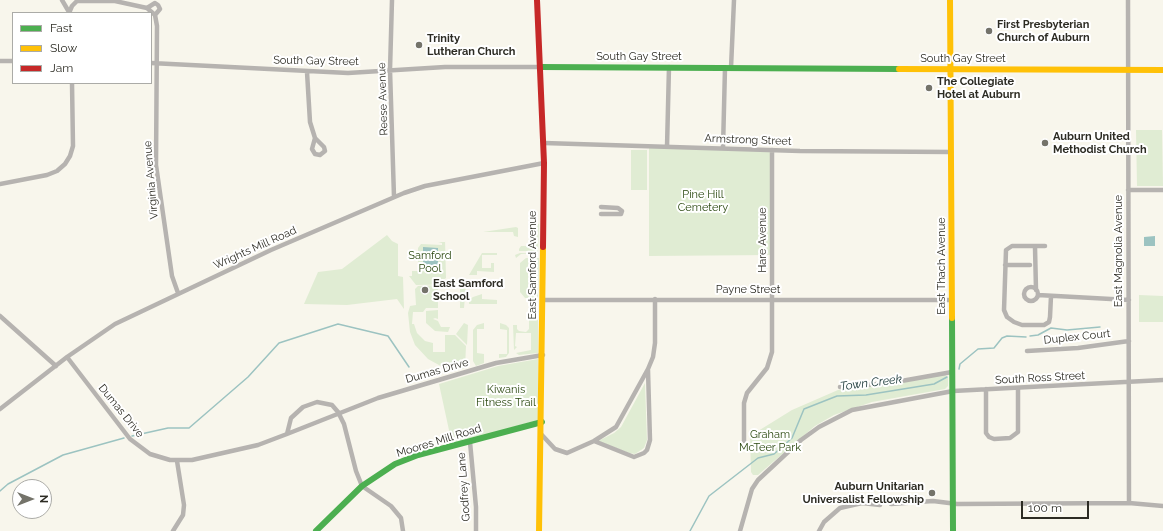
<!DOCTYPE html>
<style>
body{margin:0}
#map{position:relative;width:1163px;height:531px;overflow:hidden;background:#f8f6ec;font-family:Raleway,sans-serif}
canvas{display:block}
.legend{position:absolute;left:12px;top:12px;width:140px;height:72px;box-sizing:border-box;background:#fff;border:1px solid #ababa7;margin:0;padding:5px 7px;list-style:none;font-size:12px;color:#2d2c24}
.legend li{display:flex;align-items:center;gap:8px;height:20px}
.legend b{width:20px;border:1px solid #ababa7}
.north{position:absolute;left:12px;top:479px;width:40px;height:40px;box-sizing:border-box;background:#fff;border:1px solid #ababa7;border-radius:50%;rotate:90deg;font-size:11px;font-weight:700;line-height:16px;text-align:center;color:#2d2c24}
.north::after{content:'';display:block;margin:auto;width:14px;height:18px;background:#74736a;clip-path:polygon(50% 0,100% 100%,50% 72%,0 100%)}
.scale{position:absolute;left:1021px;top:501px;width:68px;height:18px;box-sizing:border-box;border:2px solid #2d2c24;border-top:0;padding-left:5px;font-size:12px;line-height:14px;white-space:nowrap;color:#2d2c24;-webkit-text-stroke:3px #fff;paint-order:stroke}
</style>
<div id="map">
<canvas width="1163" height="531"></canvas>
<ul class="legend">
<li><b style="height:5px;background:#4caf50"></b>Fast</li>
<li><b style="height:5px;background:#ffc107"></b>Slow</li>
<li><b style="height:5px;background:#c62828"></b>Jam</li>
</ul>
<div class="north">N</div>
<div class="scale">100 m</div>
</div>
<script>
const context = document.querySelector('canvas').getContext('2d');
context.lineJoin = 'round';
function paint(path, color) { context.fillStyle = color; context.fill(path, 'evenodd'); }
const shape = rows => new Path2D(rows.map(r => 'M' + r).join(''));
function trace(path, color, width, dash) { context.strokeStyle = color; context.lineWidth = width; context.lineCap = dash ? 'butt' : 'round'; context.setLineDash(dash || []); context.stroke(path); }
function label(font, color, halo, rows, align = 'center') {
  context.font = font + ' Raleway,sans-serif'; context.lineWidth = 4; context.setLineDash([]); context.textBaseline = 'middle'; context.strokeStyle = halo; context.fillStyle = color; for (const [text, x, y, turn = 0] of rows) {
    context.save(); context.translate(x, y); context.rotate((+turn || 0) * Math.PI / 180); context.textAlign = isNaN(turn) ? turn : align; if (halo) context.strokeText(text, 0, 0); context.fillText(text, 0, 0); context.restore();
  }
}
const green = shape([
 [1136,130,1162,130,1163,186,1137,186],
 [649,146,772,150,772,255,649,256],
 [631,150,647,150,647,190,631,190],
 [535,223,539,224,538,253,521,254,516,258,515,255,520,253,534,253,533,251,519,251,519,249,521,246,536,246,535,230,528,226,529,224],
 [516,227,518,228,518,237,514,236,513,232,483,232],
 [387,235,392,241,398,244,398,276,403,277,404,309,397,299,347,305,304,304,318,272,342,269],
 [445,239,446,278,442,281,453,282,466,281,467,279,467,284,416,285,409,276,412,276,412,271,418,271,418,248,421,244,442,245,442,243,438,242,445,242],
 [482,253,497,253,497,255,482,255,482,268,491,268,491,263,494,263,494,272,477,271,477,275,469,275],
 [526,258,539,258,538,298,525,298,520,292,520,263],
 [438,285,438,308,426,308,423,312,413,312,412,324,414,324,417,333,425,341,433,343,433,352,445,352,445,335,455,335,466,346,465,368,453,371,448,370,428,359,415,345,410,332,408,313,410,306,416,305,415,289,418,286],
 [453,285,466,285,464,308,460,308,460,287,453,287],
 [482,294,482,299,497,300,497,304,469,304,469,300,473,297],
 [1139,295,1163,296,1163,322,1139,322],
 [529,305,535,305,538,309,538,353,519,355,516,353,531,350,531,333,516,333,515,346,517,347,514,350,513,325,517,325,517,329,519,331,526,332,529,329],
 [438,310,438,319,435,318,433,319,438,321,441,327,450,327,448,332,435,331,426,323,426,311],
 [464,323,468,325,467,345,456,334],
 [484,323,484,329,477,329,477,353,484,354,484,363,476,366,473,361,473,330,477,325],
 [500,323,506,325,509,328,509,353,506,357,499,358,499,354,507,354,507,330,500,329],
 [538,359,538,420,452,444,439,384,498,366],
 [944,374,948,377,948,386,945,389,872,402,834,415,815,426,758,475,753,475,751,472,750,436,792,410,838,390],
 [645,383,647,440,644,448,635,454,629,453,598,441,614,433,621,427]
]);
const water = shape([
 [1155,236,1155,246,1144,246,1144,237],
 [423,247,438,248,438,265,423,265]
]);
const stream = shape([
 [1030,336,1038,335,1051,328,1067,330,1100,327],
 [959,369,960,364,978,349,994,348,1002,338,1007,336,1026,337],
 [132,436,168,428,189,428,248,377,279,343,338,324,388,336,409,367],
 [0,491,8,484,63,455,124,438],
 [690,531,709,496,758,458,774,454,792,438,804,409,837,396,866,395,934,384,947,377]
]);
const street = shape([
 [62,0,69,12],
 [392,0,390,70,394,197],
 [1128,0,1129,503],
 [147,8,155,3,158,5,160,9,155,15],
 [69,13,72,6,77,1,115,1,147,8,155,15,157,26,156,165,172,276,178,293],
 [0,61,13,61],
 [151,63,348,73,445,67,540,67],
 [731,68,734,0],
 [307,72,310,122,315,138],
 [315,138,324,147,325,151,320,155,315,154,312,149,315,138],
 [544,143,800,151,951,152],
 [667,147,669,67],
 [723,148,725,68],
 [0,184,47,175,57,171,65,164,70,156,73,146,72,83],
 [1128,190,1163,190],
 [601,207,618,208,622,211,621,214,601,214],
 [1045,246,1012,246,1006,250,1004,310,1007,317,1014,322,1022,325,1044,325,1049,322,1050,317,1051,296],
 [1035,247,1036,290],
 [1005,265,1030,265],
 '1024 294a7 7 0 1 1 14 0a7 7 0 1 1-14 0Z',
 [1038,295,1129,300],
 [543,300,952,300],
 [0,316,56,366],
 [1027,351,1078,348,1129,341],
 [67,357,130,439,150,454,170,460,192,460,258,445,287,434,291,418,303,407,317,402,332,405,338,412,344,424,356,471,362,486,391,506,401,518,403,531],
 [840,387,890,383,952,372],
 [986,389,986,433,989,437,994,439,1010,438,1018,432,1018,388],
 [0,409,67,357,115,324,271,250,404,193,425,186,544,163],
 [287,434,378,398,496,363,543,355],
 [541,434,555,449,567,453,594,441,616,427,648,369,653,357,655,343,655,299],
 [594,441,634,457,644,453,647,450,650,440,648,370],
 [744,441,744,403,747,393,767,368,772,352,772,150],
 [470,442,476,507,476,531],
 [891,504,933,501,957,504,1129,503,1163,506],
 [173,531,183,515,184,505,177,461],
 [740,531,752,489,758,480,801,440,819,427,852,410,953,391,1163,380],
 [819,531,824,522,840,508,862,503,880,505]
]);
const fast = shape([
 [540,67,899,69],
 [952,318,953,531],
 [316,531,362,486,395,464,418,455,542,422]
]);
const slow = shape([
 [950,0,952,318],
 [899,69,1163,70],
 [539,531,543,247]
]);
const jam = shape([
 [537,0,544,163,543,247]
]);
const markers = [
 [989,31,4,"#74736a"],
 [419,45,4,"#74736a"],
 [929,88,4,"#74736a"],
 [1045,143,4,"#74736a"],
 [425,290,4,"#74736a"],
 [932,493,4,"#74736a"]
];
const poiNames = [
 ["First Presbyterian",997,25],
 ["Church of Auburn",997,38],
 ["Trinity",427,39],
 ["Lutheran Church",427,52],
 ["The Collegiate",937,82],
 ["Hotel at Auburn",937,95],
 ["Auburn United",1053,137],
 ["Methodist Church",1053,150],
 ["East Samford",433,284],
 ["School",433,297],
 ["Auburn Unitarian",924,487,"right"],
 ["Universalist Fellowship",924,500,"right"]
];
const streetNames = [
 ["South Gay Street",639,57],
 ["South Gay Street",963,59],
 ["South Gay Street",316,61,1],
 ["Reese Avenue",383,99,-92],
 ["Armstrong Street",748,140,2],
 ["Virginia Avenue",151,180,-95],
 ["Hare Avenue",763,240,-90],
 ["Wrights Mill Road",255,248,-24],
 ["East Magnolia Avenue",1119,251,-90],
 ["East Samford Avenue",533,265,-90],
 ["East Thach Avenue",942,266,-90],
 ["Payne Street",748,290],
 ["Duplex Court",1077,337,-6],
 ["Dumas Drive",437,371,-16],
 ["South Ross Street",1040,378,-3],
 ["Dumas Drive",121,411,51],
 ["Moores Mill Road",439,441,-17],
 ["Godfrey Lane",464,487,-94]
];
const parkNames = [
 ["Pine Hill",703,195],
 ["Cemetery",703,208],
 ["Samford",430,256],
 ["Pool",430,269],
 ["Kiwanis",506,390],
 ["Fitness Trail",506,403],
 ["Graham",770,435],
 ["McTeer Park",770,448]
];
const waterNames = [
 ["Town Creek",871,383,-7]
];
paint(green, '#e0ecd3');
paint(water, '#9cc3c1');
trace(stream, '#9cc3c1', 1.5);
trace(street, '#b6b3b0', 4.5);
trace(fast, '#4caf50', 6);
trace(slow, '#ffc107', 6);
trace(jam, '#c62828', 6);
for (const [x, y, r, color] of markers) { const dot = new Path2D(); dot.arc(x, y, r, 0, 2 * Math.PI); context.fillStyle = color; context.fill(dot); trace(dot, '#fff', 1.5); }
label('bold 11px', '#2d2c24', '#fff', poiNames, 'left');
label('11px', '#2d2c24', '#fff', streetNames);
label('11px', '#29470e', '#fff', parkNames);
label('italic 12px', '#163435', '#fff', waterNames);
</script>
